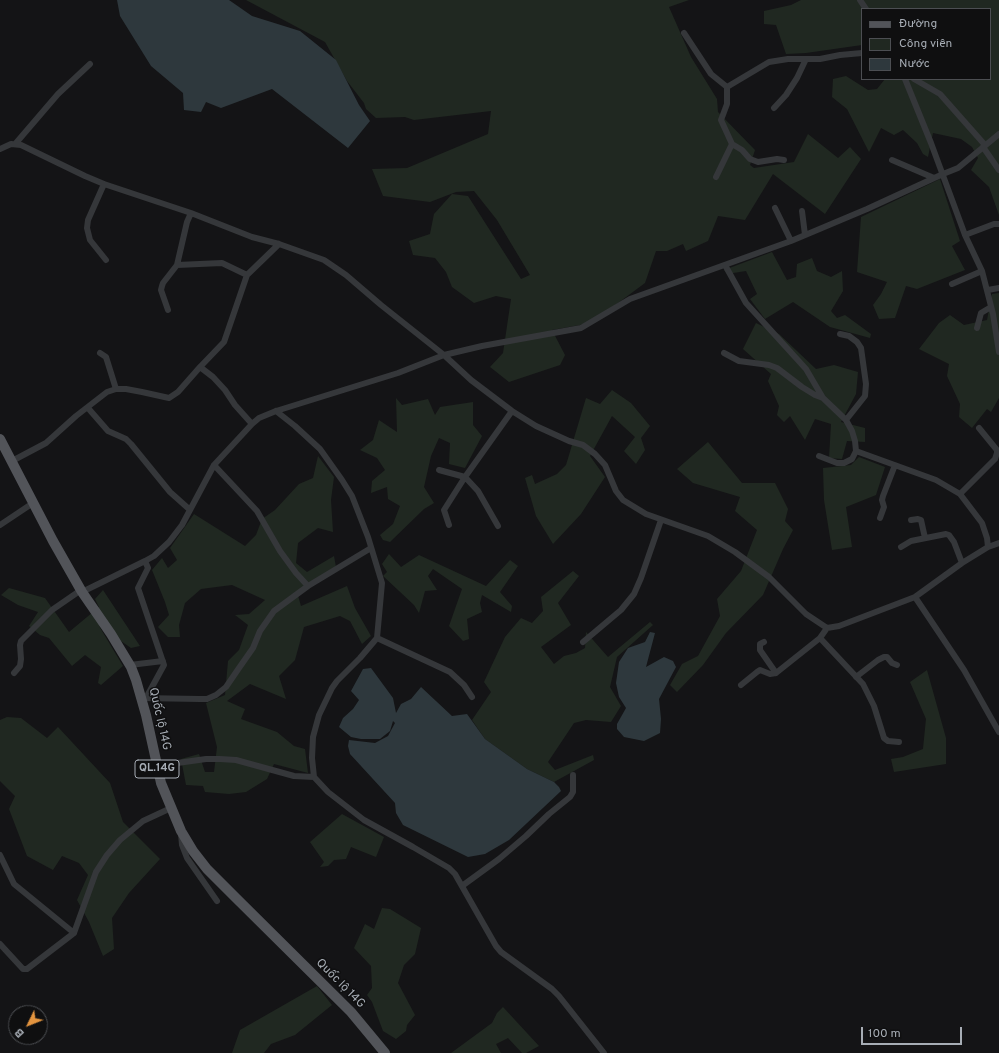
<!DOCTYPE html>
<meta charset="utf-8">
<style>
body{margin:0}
#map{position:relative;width:999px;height:1053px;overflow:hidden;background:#141416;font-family:Overpass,sans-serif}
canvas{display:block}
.legend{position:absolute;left:861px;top:8px;width:130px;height:72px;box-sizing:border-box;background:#0f0f10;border:1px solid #4c4e52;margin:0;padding:5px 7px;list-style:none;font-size:12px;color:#a7adb5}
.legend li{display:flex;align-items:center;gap:8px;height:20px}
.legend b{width:20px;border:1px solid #4c4e52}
.north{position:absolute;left:8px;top:1005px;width:40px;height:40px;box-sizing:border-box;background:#0f0f10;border:1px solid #4c4e52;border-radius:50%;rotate:227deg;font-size:11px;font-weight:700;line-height:16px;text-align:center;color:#a7adb5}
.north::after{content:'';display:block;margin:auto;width:14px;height:18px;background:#e3943f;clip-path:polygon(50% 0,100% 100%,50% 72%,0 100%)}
.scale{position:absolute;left:861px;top:1027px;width:101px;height:18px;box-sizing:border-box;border:2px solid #a7adb5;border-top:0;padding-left:5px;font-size:12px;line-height:14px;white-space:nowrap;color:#a7adb5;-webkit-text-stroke:3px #0f0f10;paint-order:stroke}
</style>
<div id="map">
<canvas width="999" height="1053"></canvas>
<ul class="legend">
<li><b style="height:5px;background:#525459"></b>Đường</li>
<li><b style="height:11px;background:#202821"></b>Công viên</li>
<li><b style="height:11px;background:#2e383d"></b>Nước</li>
</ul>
<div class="north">B</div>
<div class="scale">100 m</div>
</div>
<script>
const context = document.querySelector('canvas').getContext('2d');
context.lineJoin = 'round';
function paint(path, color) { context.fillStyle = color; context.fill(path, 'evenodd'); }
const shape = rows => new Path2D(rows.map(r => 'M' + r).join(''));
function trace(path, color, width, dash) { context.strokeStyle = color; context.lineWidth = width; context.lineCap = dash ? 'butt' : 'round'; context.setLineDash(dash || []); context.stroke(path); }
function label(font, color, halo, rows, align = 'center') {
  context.font = font + ' Overpass,sans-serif'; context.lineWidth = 3; context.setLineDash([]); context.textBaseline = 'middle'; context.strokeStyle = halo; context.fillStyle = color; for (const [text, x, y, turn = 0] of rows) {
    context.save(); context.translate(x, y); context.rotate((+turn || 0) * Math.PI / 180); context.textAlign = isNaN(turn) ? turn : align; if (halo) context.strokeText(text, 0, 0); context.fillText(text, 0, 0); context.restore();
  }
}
const green = shape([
 [246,0,689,0,669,7,691,57,717,99,718,112,755,150,750,165,754,168,794,162,808,134,838,158,850,147,861,159,825,214,773,174,745,220,718,216,708,241,686,251,683,244,667,251,656,251,645,283,591,323,552,330,565,355,560,365,509,382,490,367,503,353,511,299,496,296,474,303,452,287,446,272,435,258,413,255,409,241,430,234,434,214,452,194,468,196,521,279,530,275,497,220,474,191,456,192,430,202,383,196,372,169,407,168,488,134,491,111,414,120,405,117,376,118,366,109,364,103,347,81,325,42],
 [801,0,999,0,999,215,989,187,971,170,978,158,972,147,961,139,933,133,928,157,923,154,917,143,903,130,894,135,881,128,869,152,847,109,832,97,833,79,846,76,868,90,877,89,885,79,990,79,990,9,862,9,862,45,806,53,786,54,776,25,764,24,764,11,791,5],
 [940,179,960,241,952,246,965,270,917,289,906,286,895,318,879,319,873,305,881,294,887,282,857,272,861,217],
 [772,252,787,280,796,277,797,264,812,258,817,271,831,277,842,271,843,291,831,311,837,318,845,315,871,334,870,338,830,327,793,302,765,319,750,299,757,294,746,271,727,274,724,270],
 [999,293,999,398,991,412,987,409,972,428,959,417,960,404,947,376,949,364,919,349,939,323,950,315,964,325,987,320,992,294],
 [756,323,779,334,816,369,834,365,858,372,856,394,841,422,865,428,865,442,847,441,842,459,829,458,831,424,815,419,805,440,790,416,784,422,777,415,779,406,768,381,771,374,743,349],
 [612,390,631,403,650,426,641,438,645,450,636,464,624,451,635,437,612,416,590,456,605,477,581,514,553,544,536,516,525,478,532,475,535,484,557,474,566,465,586,398,600,404],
 [396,398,402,405,428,399,435,415,440,407,473,402,473,425,482,436,465,468,449,464,450,443,439,438,431,456,424,487,434,503,424,509,390,542,383,540,380,535,393,524,400,506,388,499,387,487,371,493,372,481,385,470,377,458,360,450,373,440,379,420,397,432],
 [708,442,742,483,775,483,788,509,785,521,793,530,783,549,763,595,726,633,703,665,677,692,670,685,682,664,698,656,720,616,717,599,741,571,757,530,735,511,740,497,693,483,677,469],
 [318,456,334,477,331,500,333,532,318,528,298,543,296,563,307,572,334,556,336,567,297,592,301,606,347,586,355,608,371,636,362,644,350,621,340,616,304,627,295,660,279,676,286,699,250,684,227,701,245,709,241,719,277,732,294,746,305,749,308,773,274,764,267,779,246,792,229,794,205,792,203,786,186,785,181,759,199,754,205,772,214,772,217,747,206,703,225,695,228,661,239,650,248,625,235,615,249,614,265,600,232,585,201,589,185,603,179,625,180,637,168,637,158,627,169,615,165,602,152,570,162,558,168,568,177,560,170,548,194,514,245,546,256,535,262,519,275,510,299,484,313,478],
 [859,457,885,467,876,495,846,507,852,547,832,550,824,500,823,468,851,465],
 [389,554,401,567,419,555,486,586,510,560,518,566,500,592,512,606,511,612,482,595,480,603,482,612,467,619,469,639,463,641,449,626,462,589,433,569,428,576,437,590,425,591,419,613,414,605,383,576,387,572,382,564],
 [573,571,579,576,558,603,571,625,541,647,554,664,564,656,576,653,585,648,586,632,608,657,650,622,653,625,617,657,610,687,621,706,611,722,586,720,574,723,548,762,555,770,593,755,594,760,554,782,527,769,485,739,472,720,491,692,484,682,505,637,521,618,532,623,543,611,541,597],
 [9,588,45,598,69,632,99,607,95,599,103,590,140,646,131,648,99,626,123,666,101,685,98,683,101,667,85,655,72,666,49,638,40,635,29,626,38,612,18,605,1,595],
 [927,670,946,738,946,764,894,772,891,759,903,757,923,749,926,719,910,682],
 [7,717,21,718,47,738,58,727,110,783,123,822,160,859,129,893,112,918,114,949,103,956,89,922,77,900,88,875,79,863,62,856,53,870,27,856,9,809,15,796,0,781,0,720],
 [342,814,384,837,376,857,351,847,346,859,334,860,328,866,320,867,324,862,310,842],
 [382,908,390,909,421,928,415,954,404,965,398,983,415,1015,407,1025,406,1031,396,1039,383,1031,372,1002,367,995,372,988,371,966,354,948,365,924,374,929],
 [317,986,332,1005,295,1035,271,1044,264,1053,232,1053,240,1030],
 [503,1007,539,1046,526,1053,522,1053,508,1038,496,1044,501,1053,451,1053,492,1023,497,1013]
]);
const water = shape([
 [117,0,229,0,252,16,300,31,336,60,359,105,370,121,348,148,272,89,221,108,206,102,201,112,184,110,183,93,151,66,120,16],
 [650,632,655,633,646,667,664,657,673,661,676,667,659,699,661,719,660,733,644,741,624,737,617,729,617,724,626,708,619,697,616,683,619,662,628,648,645,642],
 [371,668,393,698,396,713,401,704,411,699,421,687,452,716,467,714,485,739,527,769,554,782,559,787,561,791,509,840,485,854,468,857,403,825,396,813,395,803,350,754,348,746,349,740,375,743,388,736,395,723,393,721,390,731,380,739,361,739,351,737,339,727,343,718,353,709,359,700,351,691,363,669]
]);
const street = shape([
 [860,0,866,9],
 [684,33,711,74,727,87,769,62,788,59,820,59,840,55,862,53],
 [905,79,931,143,965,235,982,271,993,314,999,352],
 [914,79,940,94,985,145],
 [774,108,786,95,797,78,806,59],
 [16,143,58,94,90,64],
 [732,144,742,150,750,159,758,162,777,159,784,160],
 [983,147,999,170],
 [0,149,11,144,21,145,85,176,104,184,191,213,252,237,279,244,324,260,346,275,381,305,444,355,471,380,512,411,536,426,569,441,583,445,595,454,605,465,616,491,623,500,646,514,708,536,735,552,769,577,806,614,827,628,839,626,915,597,964,670,999,732],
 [892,160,934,178],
 [716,177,732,144,721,120,727,104,727,87],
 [104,184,88,220,87,228,90,240,106,260],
 [775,208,791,241],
 [802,211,805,235],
 [965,235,994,224,999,224],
 [177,265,222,263,247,275],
 [725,265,746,303,806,369,823,398,846,420,852,431,855,441,856,451,852,459,844,463,837,463,819,456],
 [952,284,982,271],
 [988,290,999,288],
 [168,310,161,290,162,286,163,283,177,265,187,222,191,213],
 [977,328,981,313,991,307],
 [840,334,849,336,857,342,861,348,866,384,865,396,846,420],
 [100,353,106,357,116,389],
 [724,353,739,361,769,365,777,368,802,387,815,395,823,398],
 [200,367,213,377,225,390,235,405,252,424],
 [88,408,108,431,126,439,131,444,170,492,189,509],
 [276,411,295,426,320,449,342,480,352,496,368,537,382,583,377,638,360,658,337,681,332,688,319,715,313,737,312,758,314,777,328,792,364,820,413,847,449,868,455,874,496,946,501,952,552,989,559,996,604,1053],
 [856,451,936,480,960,494,982,523,987,538,988,547],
 [12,461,46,443,76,416,107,392,116,389,126,389,142,392,169,398,178,392,200,367,224,342,247,275,279,244],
 [439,470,465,477,478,491,498,526],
 [960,494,995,459,997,453,997,450,979,428],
 [880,518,884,507,882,500,883,496,895,465],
 [911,520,918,519,921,520,925,538],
 [0,525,33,503],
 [449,525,444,510,465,477,512,411],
 [901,547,911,541,946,534,949,535,954,542,962,563],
 [145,561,148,568,138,588,164,665,146,698],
 [308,586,371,548],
 [82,592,145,561,154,556,169,542,182,525,214,465,252,424,259,418,276,411,398,373,444,355,482,346,581,328,630,299,791,241,867,209,943,174,958,168,999,134],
 [915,597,962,563,988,547,999,543],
 [377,638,450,672,464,685,472,697],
 [820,638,863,684,874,706,884,738,888,741,899,742],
 [583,642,621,610,634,594,641,578,661,520],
 [764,642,760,644,760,650,776,673],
 [130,665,163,661],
 [14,673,20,666,21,659,20,645,21,641,52,610,81,590],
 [856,677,878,660,884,657,887,657,892,663,897,665],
 [741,685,757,672,760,670,770,674,776,673,820,638,827,628],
 [141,698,200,699,207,699,216,695,226,687,239,668,253,648,260,631,274,611,308,586,296,573,280,551,257,511,214,465],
 [156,766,206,759,220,759,236,760,294,776,314,777],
 [181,834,182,845,187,858,217,901],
 [0,855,14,884,74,933],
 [462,886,499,859,526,836,549,814,570,797,573,792,573,775],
 [0,944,23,969,27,969,74,933,96,872,107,855,120,840,143,821,171,808]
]);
const primary = shape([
 [0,439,53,541,82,592,111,634,131,667,136,680,146,715,161,783,181,831,193,851,207,869,236,898,351,1012,385,1053]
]);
const shields = [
 [157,769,44]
];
const shieldNames = [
 ["QL.14G",157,769]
];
const streetNames = [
 ["Quốc lộ 14G",159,719,77],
 ["Quốc lộ 14G",340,984,45]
];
paint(green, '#202821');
paint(water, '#2e383d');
trace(street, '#35373a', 6);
trace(primary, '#525459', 10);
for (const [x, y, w] of shields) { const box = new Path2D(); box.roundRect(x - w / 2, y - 9, w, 18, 3); context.fillStyle = '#0f0f10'; context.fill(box); trace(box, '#a7adb5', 1); }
label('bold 11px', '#a7adb5', null, shieldNames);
label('12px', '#a7adb5', '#0f0f10', streetNames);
</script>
